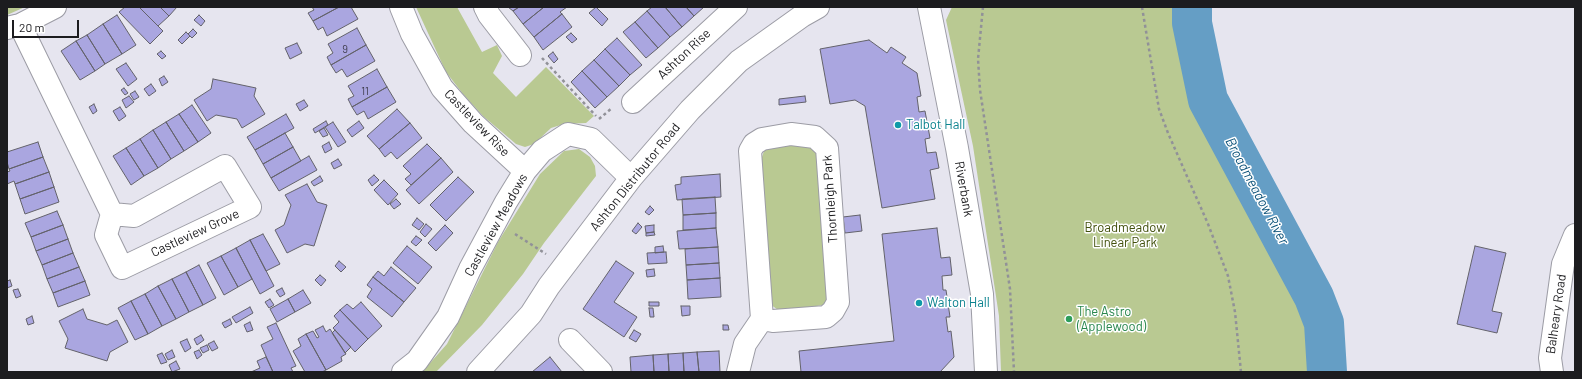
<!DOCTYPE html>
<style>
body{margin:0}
#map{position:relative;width:1582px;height:379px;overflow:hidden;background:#e6e5ef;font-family:Barlow,sans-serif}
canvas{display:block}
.frame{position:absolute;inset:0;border:8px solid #1c1c1f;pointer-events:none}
.scale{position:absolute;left:12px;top:20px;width:67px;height:18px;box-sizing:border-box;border:2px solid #1c1c1f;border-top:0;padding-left:5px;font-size:12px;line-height:14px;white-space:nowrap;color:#1c1c1f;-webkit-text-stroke:3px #fff;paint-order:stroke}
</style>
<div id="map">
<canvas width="1582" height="379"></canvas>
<div class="frame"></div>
<div class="scale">20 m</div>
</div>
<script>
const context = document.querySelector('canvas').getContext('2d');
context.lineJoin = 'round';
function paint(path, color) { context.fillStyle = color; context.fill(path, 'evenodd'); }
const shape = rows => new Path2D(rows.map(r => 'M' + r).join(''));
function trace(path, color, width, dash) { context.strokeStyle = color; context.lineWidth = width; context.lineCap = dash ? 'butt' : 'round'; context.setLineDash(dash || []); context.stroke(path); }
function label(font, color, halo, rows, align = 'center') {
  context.font = font + ' Barlow,sans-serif'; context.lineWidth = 3; context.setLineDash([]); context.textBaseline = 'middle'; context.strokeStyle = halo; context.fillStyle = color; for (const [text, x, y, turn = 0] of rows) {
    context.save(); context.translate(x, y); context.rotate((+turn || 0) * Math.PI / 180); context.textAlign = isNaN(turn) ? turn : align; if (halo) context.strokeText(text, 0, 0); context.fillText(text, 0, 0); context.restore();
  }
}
const green = shape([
 [7,7,25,7,7,15],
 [416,7,457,7,482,52,497,45,502,56,493,73,516,97,546,67,594,116,586,123,564,124,551,128,534,144,525,147,516,144,483,116,463,94,446,72],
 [952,7,1192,7,1192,23,1208,100,1314,297,1324,323,1327,372,1001,372,999,316,973,146,946,20],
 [811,143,816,146,827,301,824,305,786,310,778,310,770,304,761,160,764,151,767,147],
 [579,149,590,157,595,166,596,176,544,243,523,274,482,325,436,372,422,372,447,344,498,242,540,174,564,151]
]);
const river = shape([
 [1192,7,1192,23,1208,100,1314,297,1324,323,1327,372]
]);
const building = shape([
 [125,7,139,7,163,31,150,44,119,12,125,7],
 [139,7,160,7,169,16,158,26,139,7],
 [160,7,177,7,169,16,160,7],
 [312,7,339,7,313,21,308,13,314,10,312,7],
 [339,7,351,7,358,19,327,36,323,27,318,30,313,21,339,7],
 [508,7,519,7,513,11,508,7],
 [519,7,544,7,523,24,513,11,519,7],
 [544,7,567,7,560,12,562,14,534,37,523,24,544,7],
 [596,7,608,19,602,26,589,13,596,7],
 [652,7,665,7,682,27,670,37,647,11,652,7],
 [665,7,686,7,694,16,682,27,665,7],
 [686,7,704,7,694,16,686,7],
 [647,11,670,37,658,48,635,22,647,11],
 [562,14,572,27,543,50,534,37,562,14],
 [117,15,136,45,122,54,103,24,117,15],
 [199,15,205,21,201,26,194,20,199,15],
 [635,22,658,48,646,58,623,32,635,22],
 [103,24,122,54,105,64,87,35,103,24],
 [357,28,366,45,331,65,327,57,333,53,328,44,357,28],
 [193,29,197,33,192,38,188,34,193,29],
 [186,32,190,36,182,44,178,40,186,32],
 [571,33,577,39,572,43,566,37,571,33],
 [87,35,105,64,95,71,76,41,87,35],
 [617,38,642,65,630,75,605,49,617,38],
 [869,40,887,53,891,47,906,57,902,63,917,73,921,96,917,97,919,112,925,111,930,138,925,139,927,153,936,152,939,168,930,170,935,199,882,208,865,106,855,100,830,104,820,49,869,40],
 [76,41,95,71,80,80,61,51,76,41],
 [297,43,302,53,290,59,285,48,297,43],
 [366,45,375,61,347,77,342,69,336,73,331,65,366,45],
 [605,49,630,75,619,86,594,60,605,49],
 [161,51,166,56,162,59,157,54,161,51],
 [553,52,558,59,554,63,548,56,553,52],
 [594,60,619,86,607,97,582,71,594,60],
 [126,63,137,79,128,86,116,69,126,63],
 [377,69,387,87,352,107,348,99,354,96,348,86,377,69],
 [582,71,607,97,595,108,571,82,582,71],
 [164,76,168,82,162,86,159,79,164,76],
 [213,79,256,88,254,96,265,114,242,128,237,119,216,115,207,121,194,100,211,89,213,79],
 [151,84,156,91,149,96,144,89,151,84],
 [387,87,396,102,368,119,364,111,357,115,352,107,387,87],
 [124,88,128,93,125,95,121,90,124,88],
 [135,91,139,97,134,100,130,94,135,91],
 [129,96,134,102,126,108,122,100,129,96],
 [805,96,806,102,779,105,779,99,805,96],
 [304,100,308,106,300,111,296,104,304,100],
 [94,104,97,111,93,114,89,107,94,104],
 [192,105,211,133,198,142,179,114,192,105],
 [120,107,126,116,119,121,113,111,120,107],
 [397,109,410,123,379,149,367,136,397,109],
 [179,114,198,142,184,151,166,122,179,114],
 [286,114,294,128,255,150,247,137,286,114],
 [326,121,328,125,315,133,313,129,326,121],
 [359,121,364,128,352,137,347,130,359,121],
 [166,122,184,151,171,159,153,130,166,122],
 [333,122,346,142,338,147,325,127,333,122],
 [410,123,422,138,397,159,391,152,385,157,379,149,410,123],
 [324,128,328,135,323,137,319,131,324,128],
 [153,130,171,159,158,168,140,139,153,130],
 [285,133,293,147,263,164,255,150,285,133],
 [140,139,158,168,144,176,126,148,140,139],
 [38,142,43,157,9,169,7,162,7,152,38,142],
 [329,142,332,149,325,153,322,146,329,142],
 [427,144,441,158,411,185,405,179,411,174,403,166,427,144],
 [293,147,301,161,271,178,263,164,293,147],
 [126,148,144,176,131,185,113,156,126,148],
 [309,156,317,170,279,191,271,178,309,156],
 [43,157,49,172,15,184,14,181,7,184,7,172,10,171,9,169,43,157],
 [441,158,453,172,419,204,406,190,441,158],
 [338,159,342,165,334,169,331,163,338,159],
 [49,172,54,187,20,199,15,184,49,172],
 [720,174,721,197,677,200,675,185,681,184,681,177,720,174],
 [374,175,379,180,372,186,368,180,374,175],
 [320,176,323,181,314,186,311,182,320,176],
 [458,177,474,192,446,221,430,205,458,177],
 [384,180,398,194,388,205,374,190,384,180],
 [307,184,317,202,327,205,314,246,305,244,287,253,275,230,284,225,291,205,285,195,307,184],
 [54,187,59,202,25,214,20,199,54,187],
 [715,197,716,213,683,215,682,199,715,197],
 [396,199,401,204,394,209,390,204,396,199],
 [650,206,654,210,649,215,645,212,650,206],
 [57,211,63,225,31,237,25,223,57,211],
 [716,213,716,228,683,230,683,215,716,213],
 [860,215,862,231,845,233,843,217,860,215],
 [417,218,424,224,419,230,412,225,417,218],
 [638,223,642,227,636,234,632,231,638,223],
 [426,224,432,229,425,237,420,232,426,224],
 [63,225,68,239,36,251,31,237,63,225],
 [445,225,453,233,436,251,428,243,445,225],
 [654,225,654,232,646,233,645,226,654,225],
 [716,228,718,247,679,249,677,231,716,228],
 [937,228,941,258,950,257,952,275,942,276,943,290,946,290,950,317,946,317,948,332,951,331,954,357,940,372,801,372,799,351,894,341,882,234,937,228],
 [654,232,655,235,646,236,646,233,654,232],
 [263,234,280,264,266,271,250,240,263,234],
 [416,236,422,240,416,246,411,242,416,236],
 [68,239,73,253,42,265,36,251,68,239],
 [250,240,274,286,260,294,236,248,250,240],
 [407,246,432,267,418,284,393,263,407,246],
 [663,246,664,252,655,253,655,247,663,246],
 [1475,246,1506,253,1492,311,1502,313,1497,333,1457,324,1475,246],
 [718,247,719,263,686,265,685,249,718,247],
 [236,248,252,279,238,287,221,256,236,248],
 [666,252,667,263,648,264,647,253,666,252],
 [73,253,79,267,47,279,42,265,73,253],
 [221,256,238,287,224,295,207,263,221,256],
 [339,261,346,267,341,272,335,266,339,261],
 [616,261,634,273,614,302,637,317,624,337,583,309,616,261],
 [719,263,720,278,687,280,686,265,719,263],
 [199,265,216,298,203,305,186,272,199,265],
 [79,267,85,281,53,293,47,279,79,267],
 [391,267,416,288,404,302,373,277,378,271,384,276,391,267],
 [654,269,655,276,647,277,646,270,654,269],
 [186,272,203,305,189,312,172,279,186,272],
 [320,275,326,280,321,286,315,280,320,275],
 [373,277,404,302,392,317,367,297,372,289,367,285,373,277],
 [720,278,721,297,688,299,687,280,720,278],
 [172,279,189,312,176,319,158,286,172,279],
 [10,280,12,286,7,288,7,281,10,280],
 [85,281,90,295,58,307,53,293,85,281],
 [158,286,176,319,162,326,145,294,158,286],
 [282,288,285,294,280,297,276,291,282,288],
 [18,289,21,296,16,298,13,290,18,289],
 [303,290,311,303,295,312,288,299,303,290],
 [145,294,162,326,148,334,131,301,145,294],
 [270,299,274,305,269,308,265,302,270,299],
 [288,299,295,312,277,322,270,309,288,299],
 [131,301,148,334,135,340,118,308,131,301],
 [361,302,382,326,368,339,340,310,347,304,353,309,361,302],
 [649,302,659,302,659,306,649,306,649,302],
 [681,306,690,306,690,315,682,316,681,306],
 [250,307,253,313,236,323,232,317,250,307],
 [649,308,653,308,654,317,650,317,649,308],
 [83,309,87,319,107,325,117,320,128,342,110,352,107,361,65,348,68,339,59,321,83,309],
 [340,310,368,339,355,352,333,328,339,322,334,316,340,310],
 [32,316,34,323,28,325,26,319,32,316],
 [230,319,232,324,225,328,222,323,230,319],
 [250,322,253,330,247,332,244,325,250,322],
 [276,323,296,366,291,368,293,372,273,372,261,345,273,339,267,327,276,323],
 [723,325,728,325,729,330,723,330,723,325],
 [323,326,326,332,330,329,346,354,341,357,342,361,326,370,306,334,313,331,317,338,319,337,315,330,323,326],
 [335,330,351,347,345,353,332,333,335,330],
 [634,330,641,334,636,342,629,338,634,330],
 [306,334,326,370,322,372,305,372,293,351,301,346,298,339,306,334],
 [201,335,204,340,197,345,194,339,201,335],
 [187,339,191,348,185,352,180,342,187,339],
 [214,341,218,348,212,351,208,344,214,341],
 [207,345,209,350,203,353,200,348,207,345],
 [172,350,175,357,168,360,165,354,172,350],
 [199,350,202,355,197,359,194,352,199,350],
 [719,351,720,372,699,372,697,352,719,351],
 [697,352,699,372,684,372,683,353,697,352],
 [162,353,167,362,161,364,157,355,162,353],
 [683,353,684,372,669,372,668,354,683,353],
 [668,354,669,372,654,372,653,355,668,354],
 [653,355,654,372,631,372,630,357,653,355],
 [266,357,273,372,251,372,260,368,257,361,266,357],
 [550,357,562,372,532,372,550,357],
 [176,361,180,369,172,372,169,365,176,361]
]);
const path = shape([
 [983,7,978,59,980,90,1010,289,1014,372],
 [1142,7,1159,109,1168,133,1208,224,1228,276,1235,312,1241,372],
 [542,58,596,116],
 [599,119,612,108],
 [515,234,546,254]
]);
const street = shape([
 [401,7,412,34,442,88,473,123,525,171],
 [485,7,489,15,520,55],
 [929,7,957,148,982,294,986,372],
 [20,25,112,214,106,235,122,268,250,207,225,166,134,216,112,214],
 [7,28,20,25,55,7],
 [633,102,736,7],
 [570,340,601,372],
 [403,372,417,361,448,317,470,269,506,202,525,171,542,151,568,134,591,139,631,178],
 [478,372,531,314,549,286,631,178,690,110,739,61,802,16,818,7],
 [738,372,745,344,762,319,750,151,754,144,762,139,791,134,815,137,827,148,838,302,833,311,826,317,773,321,762,319],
 [1552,372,1550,358,1563,264,1575,235]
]);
const markers = [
 [898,125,4,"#0f9aa8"],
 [919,303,4,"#0f9aa8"],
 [1069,319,4,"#2e9e5b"]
];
const numberNames = [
 ["9",345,49],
 ["11",365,91]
];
const streetNames = [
 ["Ashton Rise",684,54,-43],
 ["Castleview Rise",477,123,46],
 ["Ashton Distributor Road",635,177,-51],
 ["Riverbank",964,189,80],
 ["Thornleigh Park",830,199,-94],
 ["Castleview Meadows",496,225,-61],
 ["Castleview Grove",195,233,-25],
 ["Balheary Road",1556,314,-82]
];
const cultureNames = [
 ["Talbot Hall",906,125],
 ["Walton Hall",927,303]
];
const parkNames = [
 ["Broadmeadow",1125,228],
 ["Linear Park",1125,243]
];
const leisureNames = [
 ["The Astro",1077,312],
 ["(Applewood)",1077,327]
];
const waterNames = [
 ["Broadmeadow River",1257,191,62]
];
paint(green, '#b9c992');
trace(river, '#659ec5', 40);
paint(building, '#aaa6e0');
trace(building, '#63626a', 1);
trace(street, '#9c9ca5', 24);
trace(path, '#919198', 2.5, [3, 3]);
trace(street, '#fff', 22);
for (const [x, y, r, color] of markers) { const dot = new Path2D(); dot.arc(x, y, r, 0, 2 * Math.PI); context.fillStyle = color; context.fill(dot); trace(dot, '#fff', 1.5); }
label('11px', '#403e4f', null, numberNames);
label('13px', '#1c1c1f', '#fff', streetNames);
label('13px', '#0d838f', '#fff', cultureNames, 'left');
label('13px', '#42500c', '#fff', parkNames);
label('13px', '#27864d', '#fff', leisureNames, 'left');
label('italic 14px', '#0c5279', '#fff', waterNames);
</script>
